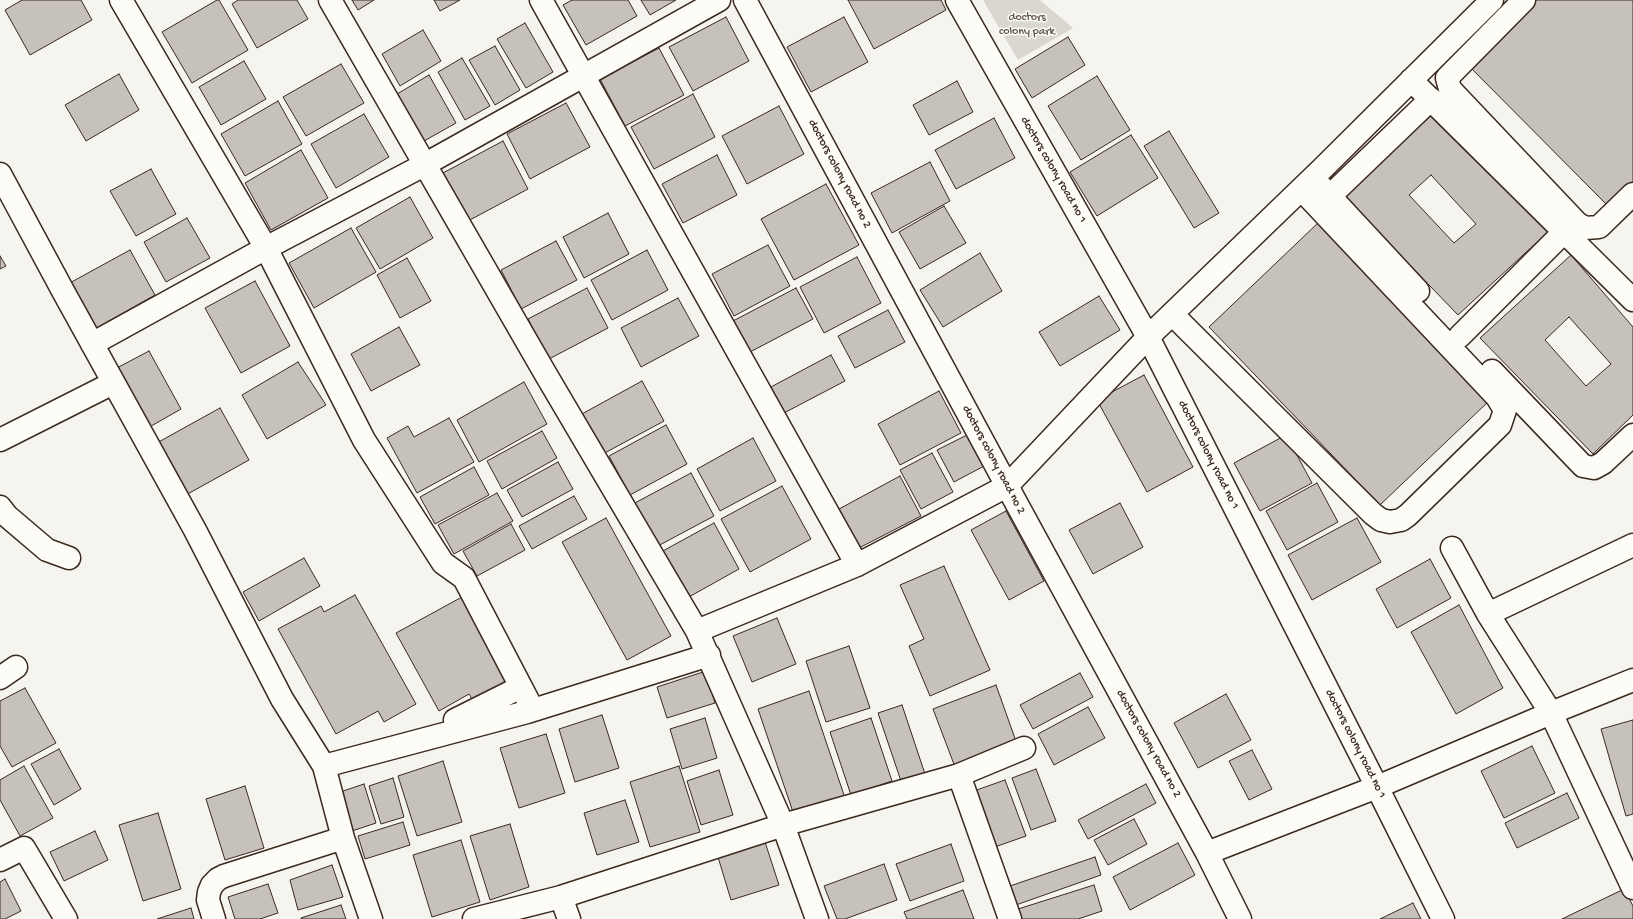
<!DOCTYPE html>
<style>
body{margin:0}
canvas{display:block;background:#f5f4ee}
</style>
<canvas width="1633" height="919"></canvas>
<script>
const context = document.querySelector('canvas').getContext('2d');
context.lineJoin = 'round';
function paint(path, color) { context.fillStyle = color; context.fill(path, 'evenodd'); }
const shape = rows => new Path2D(rows.map(r => 'M' + r).join(''));
function trace(path, color, width, dash) { context.strokeStyle = color; context.lineWidth = width; context.lineCap = dash ? 'butt' : 'round'; context.setLineDash(dash || []); context.stroke(path); }
function label(font, color, halo, rows, align = 'center') {
  context.font = font + ' "Gochi Hand",sans-serif'; context.lineWidth = 3; context.setLineDash([]); context.textBaseline = 'middle'; context.strokeStyle = halo; context.fillStyle = color; for (const [text, x, y, turn = 0] of rows) {
    context.save(); context.translate(x, y); context.rotate((+turn || 0) * Math.PI / 180); context.textAlign = isNaN(turn) ? turn : align; if (halo) context.strokeText(text, 0, 0); context.fillText(text, 0, 0); context.restore();
  }
}
const green = shape([
 [983,0,1040,0,1073,28,1018,60]
]);
const building = shape([
 [22,0,81,0,92,20,30,55,5,10,22,0],
 [217,0,219,0,248,50,192,83,162,32,217,0],
 [238,0,297,0,308,19,257,48,232,4,238,0],
 [352,0,374,0,358,10,352,0],
 [434,0,460,0,440,11,434,0],
 [572,0,628,0,637,16,586,45,563,5,572,0],
 [641,0,676,0,650,15,641,0],
 [848,0,941,0,946,10,874,49,848,0],
 [1528,0,1633,0,1633,183,1609,207,1465,62,1528,0],
 [726,17,749,61,693,91,669,47,726,17],
 [844,17,868,62,811,92,787,47,844,17],
 [525,23,553,72,526,88,497,39,525,23],
 [423,30,441,61,400,86,382,54,423,30],
 [1068,37,1085,65,1032,98,1015,69,1068,37],
 [495,46,520,90,495,105,469,60,495,46],
 [659,48,684,95,625,126,600,79,659,48],
 [462,58,490,106,465,120,438,72,462,58],
 [244,61,266,99,221,125,199,87,244,61],
 [341,64,364,103,306,136,283,97,341,64],
 [119,74,139,110,86,141,65,105,119,74],
 [429,75,456,123,424,141,397,94,429,75],
 [1097,76,1130,130,1081,160,1048,106,1097,76],
 [957,81,973,112,929,135,913,105,957,81],
 [693,94,715,137,654,169,631,127,693,94],
 [278,101,302,144,245,176,221,134,278,101],
 [566,103,590,147,530,179,507,134,566,103],
 [779,106,804,154,747,184,722,136,779,106],
 [1435,112,1548,232,1458,315,1343,196,1435,112],
 [1431,175,1476,224,1454,243,1409,195,1431,175],
 [364,114,389,157,336,188,311,144,364,114],
 [994,118,1015,158,956,189,935,150,994,118],
 [1169,131,1219,213,1194,228,1144,146,1169,131],
 [1131,135,1158,178,1097,216,1070,172,1131,135],
 [503,141,528,189,466,222,441,174,503,141],
 [301,150,328,198,271,230,245,183,301,150],
 [717,155,737,195,683,223,662,184,717,155],
 [930,162,950,201,892,233,871,193,930,162],
 [151,169,176,214,136,236,110,191,151,169],
 [826,184,859,245,794,280,761,219,826,184],
 [410,197,433,238,380,269,356,228,410,197],
 [944,206,966,243,920,269,899,232,944,206],
 [608,213,629,254,584,278,563,237,608,213],
 [187,218,210,258,166,282,144,242,187,218],
 [1319,222,1490,400,1380,505,1209,327,1319,222],
 [351,228,376,272,314,308,289,263,351,228],
 [556,241,577,280,521,309,501,270,556,241],
 [768,245,790,286,734,316,712,274,768,245],
 [130,250,155,295,91,331,66,285,130,250],
 [647,250,668,290,612,320,591,280,647,250],
 [980,253,1002,291,943,327,920,290,980,253],
 [1571,255,1633,327,1633,415,1593,454,1480,338,1571,255],
 [1569,317,1611,364,1586,386,1545,340,1569,317],
 [0,256,6,266,0,269,0,256],
 [857,257,881,303,824,333,800,287,857,257],
 [407,258,431,301,400,318,377,275,407,258],
 [255,281,290,346,241,373,205,308,255,281],
 [587,288,608,328,549,359,528,319,587,288],
 [796,288,813,319,750,352,733,321,796,288],
 [1099,296,1120,330,1060,366,1039,332,1099,296],
 [678,298,699,336,641,367,621,328,678,298],
 [888,310,905,342,855,368,838,336,888,310],
 [399,327,420,365,371,391,351,354,399,327],
 [149,351,181,409,146,429,113,370,149,351],
 [831,355,845,381,782,414,769,388,831,355],
 [298,362,326,405,267,439,242,395,298,362],
 [1144,375,1193,467,1147,492,1097,400,1144,375],
 [642,381,664,421,601,455,580,415,642,381],
 [524,382,547,424,479,462,457,420,524,382],
 [939,391,961,433,900,465,878,424,939,391],
 [220,408,249,460,184,496,155,444,220,408],
 [449,418,474,462,417,493,387,438,408,426,414,437,449,418],
 [666,425,687,464,630,495,609,456,666,425],
 [542,431,557,458,502,489,487,461,542,431],
 [969,434,986,465,954,482,937,450,969,434],
 [1286,435,1312,483,1260,511,1234,463,1286,435],
 [753,438,776,481,720,511,697,469,753,438],
 [932,453,953,492,921,509,900,470,932,453],
 [558,462,573,489,522,517,507,490,558,462],
 [474,467,489,495,435,524,420,497,474,467],
 [691,473,714,516,656,547,633,504,691,473],
 [900,476,921,516,859,548,839,509,900,476],
 [1317,483,1338,522,1287,550,1266,511,1317,483],
 [782,486,811,539,750,572,721,519,782,486],
 [497,493,513,521,454,554,438,525,497,493],
 [574,496,587,519,532,549,519,526,574,496],
 [1120,503,1143,547,1093,574,1069,530,1120,503],
 [1006,511,1044,581,1009,600,971,530,1006,511],
 [606,518,671,636,627,660,562,542,606,518],
 [1357,518,1381,562,1312,600,1288,555,1357,518],
 [714,523,739,569,687,598,661,552,714,523],
 [511,524,525,550,477,576,463,551,511,524],
 [304,558,320,586,259,621,243,592,304,558],
 [1430,559,1451,598,1397,628,1376,589,1430,559],
 [944,566,990,670,930,696,909,646,924,639,900,585,944,566],
 [355,595,416,704,384,722,378,711,336,734,278,629,321,606,324,612,355,595],
 [462,597,510,685,475,704,469,694,439,711,396,633,462,597],
 [1459,605,1503,688,1456,714,1411,632,1459,605],
 [777,618,796,664,752,682,733,636,777,618],
 [849,646,870,708,826,722,806,661,849,646],
 [706,671,715,703,667,718,657,687,706,671],
 [1080,673,1093,697,1033,729,1020,705,1080,673],
 [996,685,1017,744,955,767,933,709,996,685],
 [25,688,56,743,12,767,0,746,0,701,25,688],
 [809,691,845,798,794,815,758,709,809,691],
 [1226,694,1251,740,1198,768,1174,723,1226,694],
 [902,705,925,774,901,781,878,713,902,705],
 [1088,707,1105,738,1054,765,1038,734,1088,707],
 [602,715,619,768,575,782,559,729,602,715],
 [705,718,717,758,682,769,670,729,705,718],
 [871,718,892,781,851,795,830,732,871,718],
 [1633,720,1633,814,1626,816,1601,729,1633,720],
 [546,734,565,793,519,808,500,748,546,734],
 [1532,746,1555,793,1504,818,1481,771,1532,746],
 [59,749,81,789,54,805,31,764,59,749],
 [1252,750,1272,789,1249,800,1229,761,1252,750],
 [443,761,462,822,417,836,398,776,443,761],
 [24,766,53,818,20,836,0,800,0,780,24,766],
 [679,766,700,832,650,847,630,782,679,766],
 [1036,769,1056,821,1031,830,1012,778,1036,769],
 [719,770,733,815,701,825,687,781,719,770],
 [393,778,404,817,381,824,369,786,393,778],
 [1005,780,1026,836,992,848,971,792,1005,780],
 [364,784,376,823,352,831,340,792,364,784],
 [1146,784,1156,803,1088,839,1078,820,1146,784],
 [245,786,264,848,225,860,206,799,245,786],
 [1567,793,1579,818,1517,848,1505,823,1567,793],
 [625,800,639,842,597,855,584,813,625,800],
 [158,813,181,889,143,901,119,825,158,813],
 [1134,819,1147,844,1108,865,1094,840,1134,819],
 [403,822,410,845,365,859,358,836,403,822],
 [510,824,529,887,490,900,470,836,510,824],
 [95,831,108,860,64,881,50,852,95,831],
 [461,840,480,902,432,917,413,855,461,840],
 [765,842,779,885,731,900,718,857,765,842],
 [1178,843,1195,875,1130,910,1113,877,1178,843],
 [951,844,964,881,910,901,896,864,951,844],
 [1095,857,1101,875,1013,906,1007,887,1095,857],
 [884,864,897,900,845,919,837,919,824,886,884,864],
 [332,865,343,897,298,910,290,880,332,865],
 [5,879,21,911,5,919,0,919,0,882,5,879],
 [268,884,278,913,260,919,235,919,228,897,268,884],
 [1094,885,1102,911,1078,919,1021,919,1018,909,1094,885],
 [1624,889,1633,906,1633,919,1562,919,1624,889],
 [963,890,974,919,907,919,904,912,963,890],
 [1413,903,1421,919,1380,919,1413,903],
 [341,905,346,919,301,919,301,918,341,905],
 [191,908,194,919,157,919,191,908]
]);
const minor = shape([
 [121,0,266,248,364,440,443,563,464,578,533,710],
 [330,0,545,373,697,631,783,825,817,919],
 [541,0,857,565],
 [745,0,1007,486,1207,853,1240,919],
 [957,0,1148,337,1377,787,1443,919],
 [1524,0,1447,78,1450,89,1577,223,1585,228,1599,227,1633,194],
 [1411,80,1633,300],
 [0,174,63,291,195,530,282,699,324,766,343,838,371,919],
 [1313,178,1418,291],
 [1330,196,1431,99],
 [1172,314,1373,514,1381,520,1390,522,1401,520,1408,515,1500,425,1505,410,1497,397,1301,189],
 [1460,336,1564,232],
 [92,344,266,248,424,165,719,0],
 [1492,371,1583,466,1594,468,1603,463,1633,435],
 [0,440,113,383],
 [0,507,7,516,47,550,69,558],
 [1452,548,1488,614,1551,713,1633,888],
 [1488,614,1633,545],
 [697,631,857,565,1007,486,1148,337,1322,169,1492,0],
 [0,678,16,667],
 [455,720,521,687],
 [324,766,527,712,709,655],
 [959,775,1024,748],
 [1207,853,1377,787,1551,713,1633,680],
 [0,860,24,848,66,919],
 [561,897,569,919],
 [214,919,208,900,209,892,212,885,218,879,224,876,343,838],
 [474,919,561,897,783,825,959,775,1010,919]
]);
const parkNames = [
 ["doctors",1027,18],
 ["colony park",1027,32]
];
const streetNames = [
 ["doctors colony road no 1",1053,170,60],
 ["doctors colony road no 2",839,174,62],
 ["doctors colony road no 1",1208,455,63],
 ["doctors colony road no 2",993,460,62],
 ["doctors colony road no 2",1148,744,61],
 ["doctors colony road no 1",1355,744,63]
];
paint(green, '#dad6d0');
paint(building, '#c7c1bb');
trace(building, '#3b2a1e', 1);
trace(minor, '#3b2a1e', 25);
trace(minor, '#fdfcf7', 22);
label('12px', '#63554a', '#fdfcf7', parkNames);
label('12px', '#3b2a1e', '#fdfcf7', streetNames);
</script>
